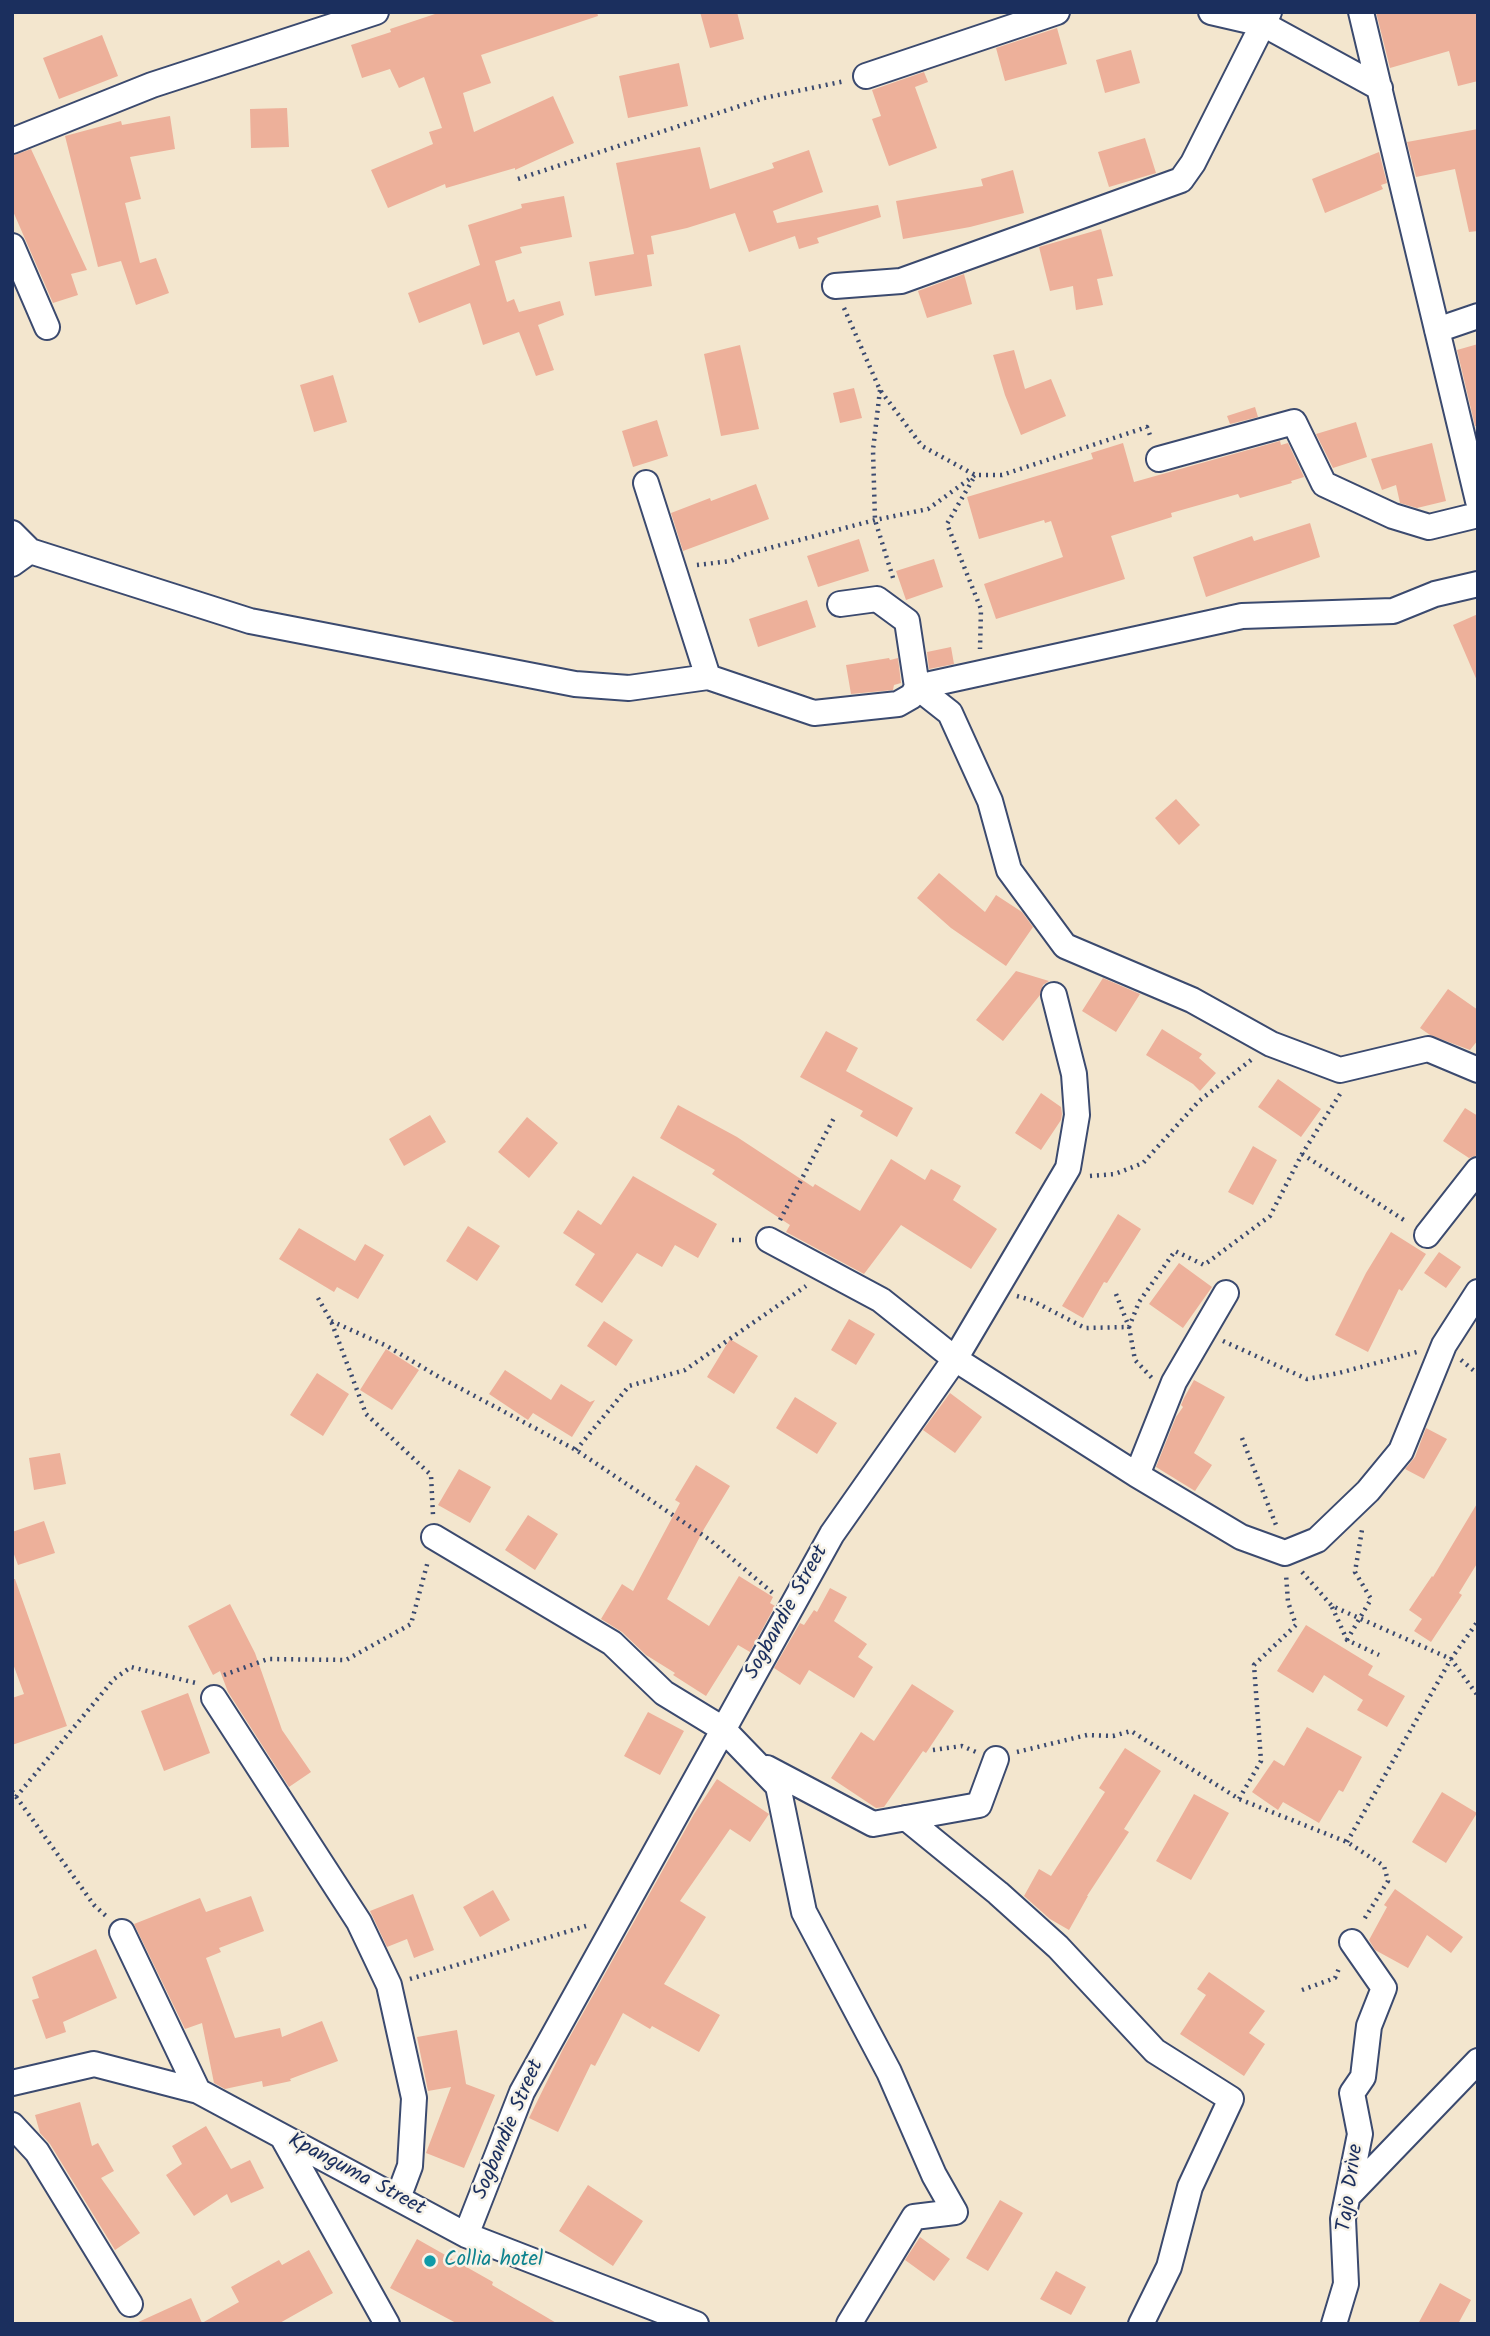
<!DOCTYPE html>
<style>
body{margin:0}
#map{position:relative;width:1490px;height:2336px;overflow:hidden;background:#f3e6ce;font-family:Kalam,sans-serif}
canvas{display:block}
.frame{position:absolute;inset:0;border:14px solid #1b2f5e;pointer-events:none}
</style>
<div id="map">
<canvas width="1490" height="2336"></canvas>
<div class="frame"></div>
</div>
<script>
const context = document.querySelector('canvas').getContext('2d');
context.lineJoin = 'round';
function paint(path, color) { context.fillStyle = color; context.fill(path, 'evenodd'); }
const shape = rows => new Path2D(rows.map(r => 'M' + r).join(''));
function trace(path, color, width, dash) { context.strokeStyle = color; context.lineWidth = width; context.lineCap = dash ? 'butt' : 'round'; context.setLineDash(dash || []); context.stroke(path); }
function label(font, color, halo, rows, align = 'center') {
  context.font = font + ' Kalam,sans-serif'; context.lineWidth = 5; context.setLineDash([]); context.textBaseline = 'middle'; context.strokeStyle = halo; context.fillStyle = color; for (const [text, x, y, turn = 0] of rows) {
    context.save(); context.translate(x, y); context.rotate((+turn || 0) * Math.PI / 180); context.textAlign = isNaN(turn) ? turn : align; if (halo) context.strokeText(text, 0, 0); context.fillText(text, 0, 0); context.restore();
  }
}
const building = shape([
 [441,12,597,12,598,16,481,55,491,83,463,93,474,132,553,96,574,143,515,170,515,168,446,188,445,184,388,208,371,170,433,144,429,132,442,128,424,77,399,88,390,69,362,78,351,45,391,32,390,29],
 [700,12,737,12,744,39,710,48],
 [1376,12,1478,12,1478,81,1458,86,1449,51,1390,68],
 [1057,28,1067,64,1005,81,996,48],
 [102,35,118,76,59,99,43,58],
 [1131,50,1140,83,1105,93,1096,60],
 [679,63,688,106,628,118,619,76],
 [924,72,928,82,915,87,937,148,889,166,872,119,881,116,872,90],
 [287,108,289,147,251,148,250,109],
 [170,116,175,149,130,157,141,199,125,203,140,263,156,258,169,293,136,305,121,261,98,267,65,136,121,121,122,125],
 [1478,129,1478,231,1469,232,1455,169,1416,177,1407,142],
 [1145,138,1156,173,1109,187,1098,152],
 [700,147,710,189,774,168,772,163,809,150,823,192,773,211,777,223,878,205,881,217,817,238,819,243,799,249,795,236,749,252,735,213,687,228,651,236,654,254,647,255,652,286,595,296,589,262,634,254,616,163],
 [31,149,87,270,71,274,78,295,53,303,12,209,12,156],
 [1379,152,1387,183,1381,185,1383,189,1325,213,1312,179],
 [1013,170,1024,213,970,227,903,239,896,201,983,186,981,179],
 [564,196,572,237,520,247,522,253,495,261,507,302,514,299,519,312,560,301,564,315,538,325,554,370,536,376,519,332,483,345,470,303,419,323,408,293,480,265,468,225,522,208,521,204],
 [1101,229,1113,276,1097,279,1103,305,1076,310,1073,286,1050,291,1039,247],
 [964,274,972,304,927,318,918,291],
 [1478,344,1478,426,1475,426,1457,350],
 [740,345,759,429,721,436,704,354],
 [1014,350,1025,389,1051,379,1066,416,1021,435,1005,395,993,355],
 [333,375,347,422,314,432,300,385],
 [854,388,862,418,840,423,833,393],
 [1255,407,1258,417,1230,424,1227,416],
 [657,420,668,456,633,467,622,431],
 [1356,422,1367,457,1333,468,1316,434],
 [1280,441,1281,445,1288,443,1304,477,1291,481,1292,483,1240,498,1238,494,1171,513,1172,517,1111,536,1125,579,996,619,984,584,1063,557,1051,521,1045,523,1044,520,979,539,967,497,1093,459,1091,453,1123,443,1134,482],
 [1432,443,1446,501,1417,508,1400,503,1396,485,1382,490,1371,459],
 [756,484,769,519,683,551,671,513,710,498,711,501],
 [1310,523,1320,557,1206,597,1193,557,1252,536,1254,541],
 [859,539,869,571,818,587,807,556],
 [934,559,943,587,906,600,896,571],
 [807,600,816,627,758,647,749,619],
 [1478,614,1478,683,1453,625],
 [951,647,954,664,929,669,927,652],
 [889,658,890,660,898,658,901,683,894,685,893,690,851,694,846,665],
 [1176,799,1200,825,1179,845,1155,818],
 [939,873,985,912,996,895,1022,912,1033,927,1006,966,951,928,917,898],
 [1016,971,1049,981,1043,985,1040,995,1003,1041,976,1020],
 [1103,978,1140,994,1116,1032,1082,1011],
 [1448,989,1478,1010,1478,1040,1470,1050,1430,1035,1420,1028],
 [1162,1029,1202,1054,1199,1058,1216,1073,1200,1091,1193,1084,1146,1055],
 [826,1031,858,1048,846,1071,913,1108,897,1137,860,1116,863,1111,800,1077],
 [1278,1079,1321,1109,1301,1137,1258,1107],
 [1041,1093,1061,1107,1062,1114,1061,1120,1041,1150,1015,1133],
 [678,1105,737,1137,813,1187,815,1184,860,1211,891,1159,925,1180,931,1169,961,1186,953,1200,997,1229,971,1269,901,1225,864,1274,786,1232,790,1225,712,1174,715,1170,660,1138],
 [1465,1108,1478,1116,1478,1155,1469,1158,1443,1141],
 [430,1115,446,1142,404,1166,389,1139],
 [527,1117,558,1143,529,1178,498,1152],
 [1253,1146,1277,1160,1253,1205,1228,1192],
 [633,1176,717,1224,698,1258,675,1245,662,1267,637,1253,602,1303,575,1285,595,1254,563,1233,578,1210,601,1225],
 [1118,1214,1141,1229,1107,1283,1104,1282,1083,1318,1062,1306],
 [468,1226,500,1246,477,1281,446,1261],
 [299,1228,355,1261,365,1244,384,1255,358,1299,337,1287,334,1292,279,1259],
 [1391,1232,1426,1254,1402,1291,1399,1289,1368,1352,1335,1335,1366,1273],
 [1439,1252,1461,1267,1446,1288,1424,1273],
 [1179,1263,1212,1287,1183,1328,1149,1304],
 [849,1319,875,1334,856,1365,831,1350],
 [604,1321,633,1340,616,1366,587,1346],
 [730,1339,758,1356,734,1394,707,1377],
 [386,1349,419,1370,392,1410,360,1390],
 [505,1370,551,1400,561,1384,590,1402,595,1400,572,1437,533,1413,528,1420,489,1394],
 [317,1373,349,1394,323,1436,290,1415],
 [1194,1380,1225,1397,1194,1453,1212,1465,1195,1491,1156,1467,1176,1417,1183,1407,1181,1405,1184,1398],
 [950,1393,982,1417,955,1453,923,1430],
 [795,1397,837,1423,817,1454,776,1428],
 [1426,1428,1447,1439,1424,1479,1405,1469,1415,1457],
 [60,1453,66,1484,34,1490,29,1458],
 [696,1465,730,1486,704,1529,667,1599,709,1626,739,1576,773,1597,770,1603,775,1606,750,1652,738,1645,706,1696,673,1675,675,1673,646,1655,622,1632,601,1619,622,1584,633,1591,680,1503,675,1500],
 [459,1469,491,1487,470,1523,438,1505],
 [1478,1502,1478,1562,1459,1593,1462,1595,1431,1642,1414,1631,1422,1619,1409,1610,1432,1576,1433,1577],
 [528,1515,558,1534,535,1570,505,1550],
 [44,1521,55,1553,18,1565,12,1549,12,1532],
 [12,1579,15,1579,67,1726,12,1745,12,1698,24,1694,12,1661],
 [830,1588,847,1597,834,1621,867,1644,858,1657,873,1667,854,1698,809,1670,800,1685,774,1668,800,1623,804,1625,814,1610,817,1612],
 [230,1604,255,1653,282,1730,311,1772,289,1787,228,1692,220,1671,213,1675,188,1626],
 [1306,1625,1373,1666,1368,1675,1405,1696,1387,1727,1357,1710,1363,1700,1324,1675,1313,1693,1277,1671],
 [912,1684,954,1711,926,1753,923,1751,884,1807,876,1808,831,1778,861,1732,874,1741],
 [188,1693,210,1753,164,1771,141,1711],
 [648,1712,684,1731,660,1775,624,1756],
 [1307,1727,1362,1757,1343,1792,1339,1790,1319,1823,1283,1802,1278,1810,1252,1792,1274,1760,1284,1766],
 [1125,1748,1161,1771,1124,1829,1129,1832,1087,1896,1088,1896,1069,1930,1050,1919,1024,1896,1039,1869,1051,1876,1105,1792,1099,1788],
 [717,1779,769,1814,750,1842,730,1829,680,1901,706,1917,664,1984,720,2015,699,2052,652,2026,650,2029,623,2013,595,2066,591,2064,558,2132,529,2118,563,2049,694,1814],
 [1442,1792,1477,1813,1446,1863,1412,1842],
 [1194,1794,1229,1813,1191,1880,1156,1861],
 [1395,1889,1463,1937,1451,1953,1427,1935,1408,1968,1375,1950,1369,1940,1387,1907,1384,1905],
 [493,1890,510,1920,480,1937,463,1907],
 [413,1894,434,1950,414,1958,407,1939,387,1947,370,1911],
 [251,1896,264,1931,219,1948,221,1952,206,1958,235,2038,280,2028,282,2037,322,2021,338,2061,290,2079,291,2081,263,2087,262,2081,225,2089,214,2083,202,2023,185,2029,134,1924,200,1898,206,1912],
 [96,1949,117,1998,63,2022,66,2032,46,2039,32,2000,39,1998,32,1977],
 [1209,1972,1265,2011,1249,2033,1265,2044,1244,2076,1180,2034,1206,1995,1197,1989],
 [457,2030,466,2084,495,2095,464,2168,426,2153,451,2087,428,2091,417,2037],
 [80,2102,92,2146,98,2143,114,2171,101,2178,140,2233,115,2250,50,2144,40,2133,35,2115],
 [206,2126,231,2169,250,2160,264,2188,231,2203,227,2194,194,2216,166,2175,182,2164,172,2146],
 [588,2185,643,2221,613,2266,559,2231],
 [1000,2200,1023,2213,988,2271,966,2258],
 [920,2237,950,2259,934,2281,905,2260],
 [417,2239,493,2282,492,2285,558,2324,458,2324,390,2288],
 [309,2250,333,2293,278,2324,134,2324,191,2298,202,2323,239,2302,231,2287,279,2260,282,2265],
 [1056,2271,1086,2287,1071,2315,1040,2299],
 [1440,2283,1471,2300,1458,2324,1418,2324]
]);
const path = shape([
 [518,179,764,98,845,81],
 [844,308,880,390,922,446,975,475,1002,475,1147,427,1151,438],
 [880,390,873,450,875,520,894,581],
 [973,479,947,524,981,609,980,649],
 [697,565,731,561,743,555,875,520,928,509,975,475],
 [1302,1154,1407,1222],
 [1090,1176,1115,1174,1143,1163,1199,1101,1251,1060],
 [780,1220,835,1116],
 [732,1240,745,1240],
 [1116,1294,1129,1327,1135,1360,1152,1378],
 [1017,1296,1031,1300,1085,1328,1129,1327,1139,1302,1175,1251,1204,1265,1270,1216,1302,1154,1340,1094],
 [318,1298,331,1321,366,1414,431,1475,433,1515],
 [331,1321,387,1346,439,1377,576,1450,710,1540,774,1594],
 [1223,1341,1307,1379,1339,1373,1417,1352],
 [1461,1360,1478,1374],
 [1242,1438,1276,1525],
 [576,1450,629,1386,685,1370,806,1286],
 [1302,1572,1332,1606,1451,1659,1478,1696],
 [1332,1607,1347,1640,1379,1655],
 [1347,1640,1371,1599,1355,1572,1362,1530],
 [224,1675,268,1659,346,1660,411,1624,428,1561],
 [933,1750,962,1746,976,1752],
 [1017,1752,1087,1735,1113,1736,1131,1731,1239,1799,1347,1842,1384,1866,1388,1881,1363,1921],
 [12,1791,94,1905,106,1916],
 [16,1797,114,1679,131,1667,196,1683],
 [1239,1799,1261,1761,1254,1665,1296,1625,1288,1602,1286,1574],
 [1347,1842,1451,1659,1478,1621],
 [410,1979,586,1926],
 [1302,1990,1335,1978,1340,1966]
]);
const minor = shape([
 [1211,12,1263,24,1380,88],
 [1361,12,1478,501],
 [866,76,1057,12],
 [12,141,152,85,376,12],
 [12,246,47,327],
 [835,286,901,281,1181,180,1193,163,1269,12],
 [1437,330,1478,316],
 [1159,459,1294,422,1324,484,1393,516,1429,527,1478,515],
 [646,483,708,677],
 [12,533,30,551,250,621,575,684,629,688,708,677,814,713,898,704,912,696,917,687,1242,616,1393,611,1435,594,1478,584],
 [12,564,30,551],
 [840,604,877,599,907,621,917,687,950,713,990,801,1009,870,1065,946,1192,1000,1271,1044,1340,1070,1428,1049,1478,1070],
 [1427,1235,1478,1170],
 [769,1240,881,1300,955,1359,1137,1475,1241,1537,1285,1553,1317,1540,1368,1491,1401,1451,1444,1345,1478,1292],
 [1137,1475,1174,1382,1226,1293],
 [434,1537,612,1643,664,1693,723,1729,778,1786,804,1912,889,2072,934,2175,955,2212,914,2217,849,2324],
 [214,1698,359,1922,389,1985,414,2098,410,2166,398,2198],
 [767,1768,873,1824,979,1805,996,1759],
 [906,1818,998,1893,1058,1947,1155,2051,1231,2099,1190,2187,1169,2267,1141,2324],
 [122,1932,198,2091],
 [12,2083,94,2064,198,2091,466,2235,696,2324],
 [12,2125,37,2152,130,2304],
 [283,2138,387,2324],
 [1348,2196,1478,2061],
 [466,2235,522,2092,832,1534,955,1359,1068,1168,1077,1115,1074,1074,1054,995],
 [1334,2324,1346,2284,1343,2219,1360,2134,1352,2093,1363,2077,1369,2026,1384,1988,1352,1942]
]);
const markers = [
 [430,2261,7,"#0f9aa8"]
];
const streetNames = [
 ["Sogbandie Street",788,1613,-61],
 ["Sogbandie Street",510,2130,-67],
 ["Kpanguma Street",356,2176,28],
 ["Tajo Drive",1352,2188,-82]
];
const cultureNames = [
 ["Collia hotel",444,2261]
];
paint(building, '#edb09a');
trace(minor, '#3b4a6f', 28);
trace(path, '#3b4a6f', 4.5, [2, 5]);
trace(minor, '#fff', 24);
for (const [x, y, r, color] of markers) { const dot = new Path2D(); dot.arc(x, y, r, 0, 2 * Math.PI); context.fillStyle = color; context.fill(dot); trace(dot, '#f7f3e8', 2.5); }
label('21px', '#1b2f5e', '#f7f3e8', streetNames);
label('21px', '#0d838f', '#f7f3e8', cultureNames, 'left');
</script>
